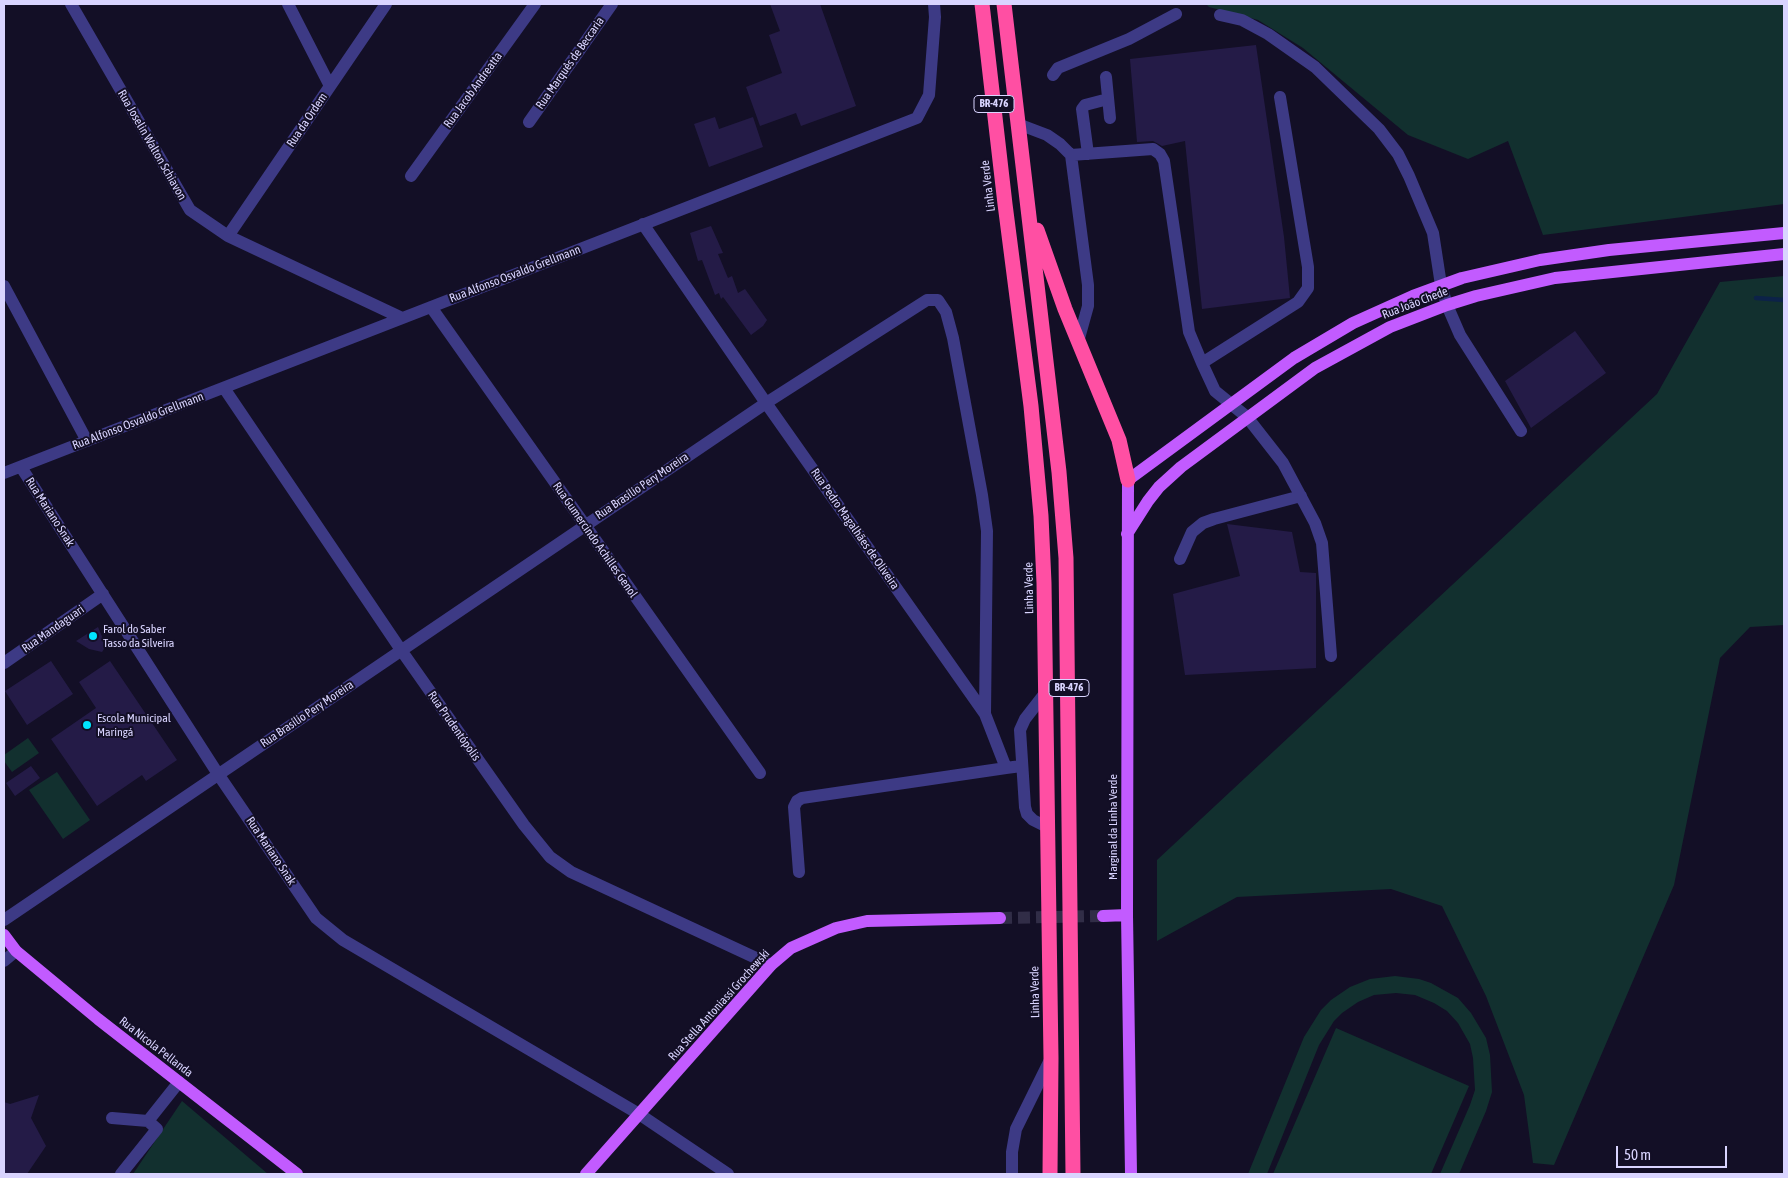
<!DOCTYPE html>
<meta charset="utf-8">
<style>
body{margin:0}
#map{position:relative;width:1788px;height:1178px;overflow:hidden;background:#130f26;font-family:"Asap Condensed",sans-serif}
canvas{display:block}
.frame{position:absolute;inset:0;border:5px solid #d9d4ff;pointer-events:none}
.scale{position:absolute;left:1616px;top:1146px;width:111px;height:22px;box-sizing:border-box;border:2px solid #d9d4ff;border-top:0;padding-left:6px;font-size:15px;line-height:18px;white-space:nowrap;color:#d9d4ff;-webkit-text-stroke:4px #130f26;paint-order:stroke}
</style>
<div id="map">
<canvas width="1788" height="1178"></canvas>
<div class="frame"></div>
<div class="scale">50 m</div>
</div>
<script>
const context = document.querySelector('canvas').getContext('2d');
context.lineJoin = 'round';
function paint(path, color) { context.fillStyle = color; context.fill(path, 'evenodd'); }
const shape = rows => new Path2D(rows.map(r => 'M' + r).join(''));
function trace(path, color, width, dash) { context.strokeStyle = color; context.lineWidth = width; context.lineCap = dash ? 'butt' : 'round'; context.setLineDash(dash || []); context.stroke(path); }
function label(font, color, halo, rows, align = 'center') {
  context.font = font + ' "Asap Condensed",sans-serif'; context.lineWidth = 4; context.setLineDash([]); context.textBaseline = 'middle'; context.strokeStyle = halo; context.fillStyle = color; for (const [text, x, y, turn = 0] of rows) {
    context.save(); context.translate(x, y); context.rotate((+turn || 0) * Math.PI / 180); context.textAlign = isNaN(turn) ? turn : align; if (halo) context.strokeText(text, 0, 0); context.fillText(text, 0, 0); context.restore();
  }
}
const green = shape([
 [1206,4,1784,4,1784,204,1543,235,1508,141,1468,159,1408,135,1303,48,1258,20,1209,7],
 [1784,276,1784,625,1750,627,1720,658,1674,885,1554,1165,1533,1163,1524,1095,1486,996,1442,906,1391,889,1237,897,1157,941,1157,860,1657,394,1720,282],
 [28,738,39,753,12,772,4,761,4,755],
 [57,772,90,820,63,839,29,790],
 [1395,976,1419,979,1431,983,1458,998,1471,1013,1486,1038,1490,1055,1492,1092,1486,1111,1459,1174,1440,1174,1470,1105,1475,1090,1473,1058,1470,1044,1458,1023,1447,1011,1434,1003,1415,995,1396,993,1374,995,1358,1002,1342,1013,1334,1021,1319,1045,1267,1174,1248,1174,1304,1037,1321,1010,1331,1000,1350,987,1370,979],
 [1336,1028,1469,1086,1431,1174,1273,1174],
 [182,1101,268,1174,133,1174]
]);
const stream = shape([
 [1756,298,1784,300]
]);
const building = shape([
 [770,4,820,4,856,106,801,126,796,113,760,126,746,87,782,73,769,35,780,31],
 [1256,45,1284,237,1290,298,1202,309,1185,141,1162,146,1153,141,1137,142,1130,59],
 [715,117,719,129,753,117,763,147,709,167,694,124],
 [711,226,723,253,718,254,728,278,732,276,738,293,745,289,767,320,763,326,751,335,723,297,721,299,719,293,715,295,702,260,698,261,690,233],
 [1575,331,1606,373,1531,428,1505,381],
 [1227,524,1292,532,1300,572,1316,573,1316,668,1185,675,1173,594,1240,576],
 [98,627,106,646,102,652,89,649,76,641],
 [51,661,73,694,27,725,5,691],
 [110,661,177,760,146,781,142,775,97,806,51,739,96,708,79,682],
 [31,766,40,778,15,796,6,783],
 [39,1095,31,1118,46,1146,27,1174,4,1174,4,1102,10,1104]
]);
const majorTunnel = shape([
 [1000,918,1103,916]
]);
const minor = shape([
 [71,4,190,210,228,236,402,318],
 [288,4,330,86],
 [1220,15,1242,20,1268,34,1315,67,1379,129,1398,154,1409,176,1433,233,1441,285,1447,305,1460,335,1521,431],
 [1053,75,1058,68,1129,39,1176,14],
 [1106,77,1110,118],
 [529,122,612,4],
 [1018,124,1047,135,1060,144,1071,155],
 [1088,154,1082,109,1085,105,1108,99],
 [411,176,535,4],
 [643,224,766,403,985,714,1006,768,1021,766],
 [228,236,386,4],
 [4,286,87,441],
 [431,307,760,773],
 [1078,342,1088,306,1088,285,1071,155,1153,149,1160,154,1164,161,1189,332,1202,363,1215,391,1247,417,1283,463,1315,523,1322,543,1331,656],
 [1202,363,1298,302,1308,288,1308,267,1280,97],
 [224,388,401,650,524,825,550,857,571,872,771,965],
 [21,467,218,774,316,918,343,940,639,1114,728,1174],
 [4,473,917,118,929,95,935,17,934,4],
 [1180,559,1192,532,1203,523,1214,519,1301,496],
 [4,663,103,594],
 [1046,692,1025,719,1020,730,1025,807,1027,814,1033,820,1047,827],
 [799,872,794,807,797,801,802,798,1006,768],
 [4,920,766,403,927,300,938,300,946,312,953,338,982,495,987,531,985,714],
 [4,961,16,951],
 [112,1118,148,1121,157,1129,121,1174],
 [148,1121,179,1082],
 [1012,1174,1012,1152,1016,1129,1051,1058]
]);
const major = shape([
 [1127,534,1148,501,1159,487,1181,467,1315,368,1390,327,1447,305,1476,296,1555,278,1784,254],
 [1103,916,1127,915],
 [4,935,16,951,98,1019,297,1174],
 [586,1174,771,965,791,948,836,928,867,921,1000,918],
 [1131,1174,1127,915,1128,480,1294,358,1353,323,1413,296,1462,278,1540,260,1609,250,1784,233]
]);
const highway = shape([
 [982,4,1005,204,1031,406,1041,516,1044,583,1051,1058,1050,1174],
 [1004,4,1059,472,1066,558,1073,1174],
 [1037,230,1065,309,1119,440,1128,480]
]);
const markers = [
 [93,636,5,"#00e5ff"],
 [87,725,5,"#00e5ff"]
];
const shields = [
 [994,104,40],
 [1069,688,40]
];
const shieldNames = [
 ["BR-476",994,104],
 ["BR-476",1069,688]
];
const streetNames = [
 ["Rua Marquês de Beccaria",570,63,-55],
 ["Rua Jacob Andreatta",473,90,-54],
 ["Rua da Ordem",307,120,-56],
 ["Rua Joselin Walton Schiavon",152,145,60],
 ["Linha Verde",988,186,-97],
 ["Rua Alfonso Osvaldo Grellmann",515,274,-21],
 ["Rua João Chede",1415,303,-21],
 ["Rua Alfonso Osvaldo Grellmann",138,421,-21],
 ["Rua Brasílio Pery Moreira",642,486,-34],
 ["Rua Mariano Snak",50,512,57],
 ["Rua Pedro Magalhães de Oliveira",855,529,55],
 ["Rua Gumercindo Achilles Genol",595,540,55],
 ["Linha Verde",1029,588,-91],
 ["Rua Mandaguari",53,629,-35],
 ["Rua Brasílio Pery Moreira",307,714,-34],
 ["Rua Prudentópolis",454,726,55],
 ["Marginal da Linha Verde",1113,827,-90],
 ["Rua Mariano Snak",271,851,56],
 ["Linha Verde",1035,992,-91],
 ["Rua Stella Antoniassi Grochewski",719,1005,-48],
 ["Rua Nicola Pellanda",156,1047,38]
];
const poiNames = [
 ["Farol do Saber",103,629],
 ["Tasso da Silveira",103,643],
 ["Escola Municipal",97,718],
 ["Maringá",97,732]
];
paint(green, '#12302f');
trace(stream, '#0c2248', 4.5);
paint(building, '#241b47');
trace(majorTunnel, '#312d47', 12, [12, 6]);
trace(minor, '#3d3a85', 12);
trace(major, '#c25bff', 12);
trace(highway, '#ff4fa3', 15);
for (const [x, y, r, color] of markers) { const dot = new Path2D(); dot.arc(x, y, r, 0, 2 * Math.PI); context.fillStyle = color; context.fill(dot); trace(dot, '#130f26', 2); }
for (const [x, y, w] of shields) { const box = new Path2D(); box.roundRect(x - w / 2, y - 8.5, w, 17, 4); context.fillStyle = '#130f26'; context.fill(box); trace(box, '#d9d4ff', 1); }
label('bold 11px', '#d9d4ff', null, shieldNames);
label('12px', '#d9d4ff', '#130f26', streetNames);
label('12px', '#d9d4ff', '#130f26', poiNames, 'left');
</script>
